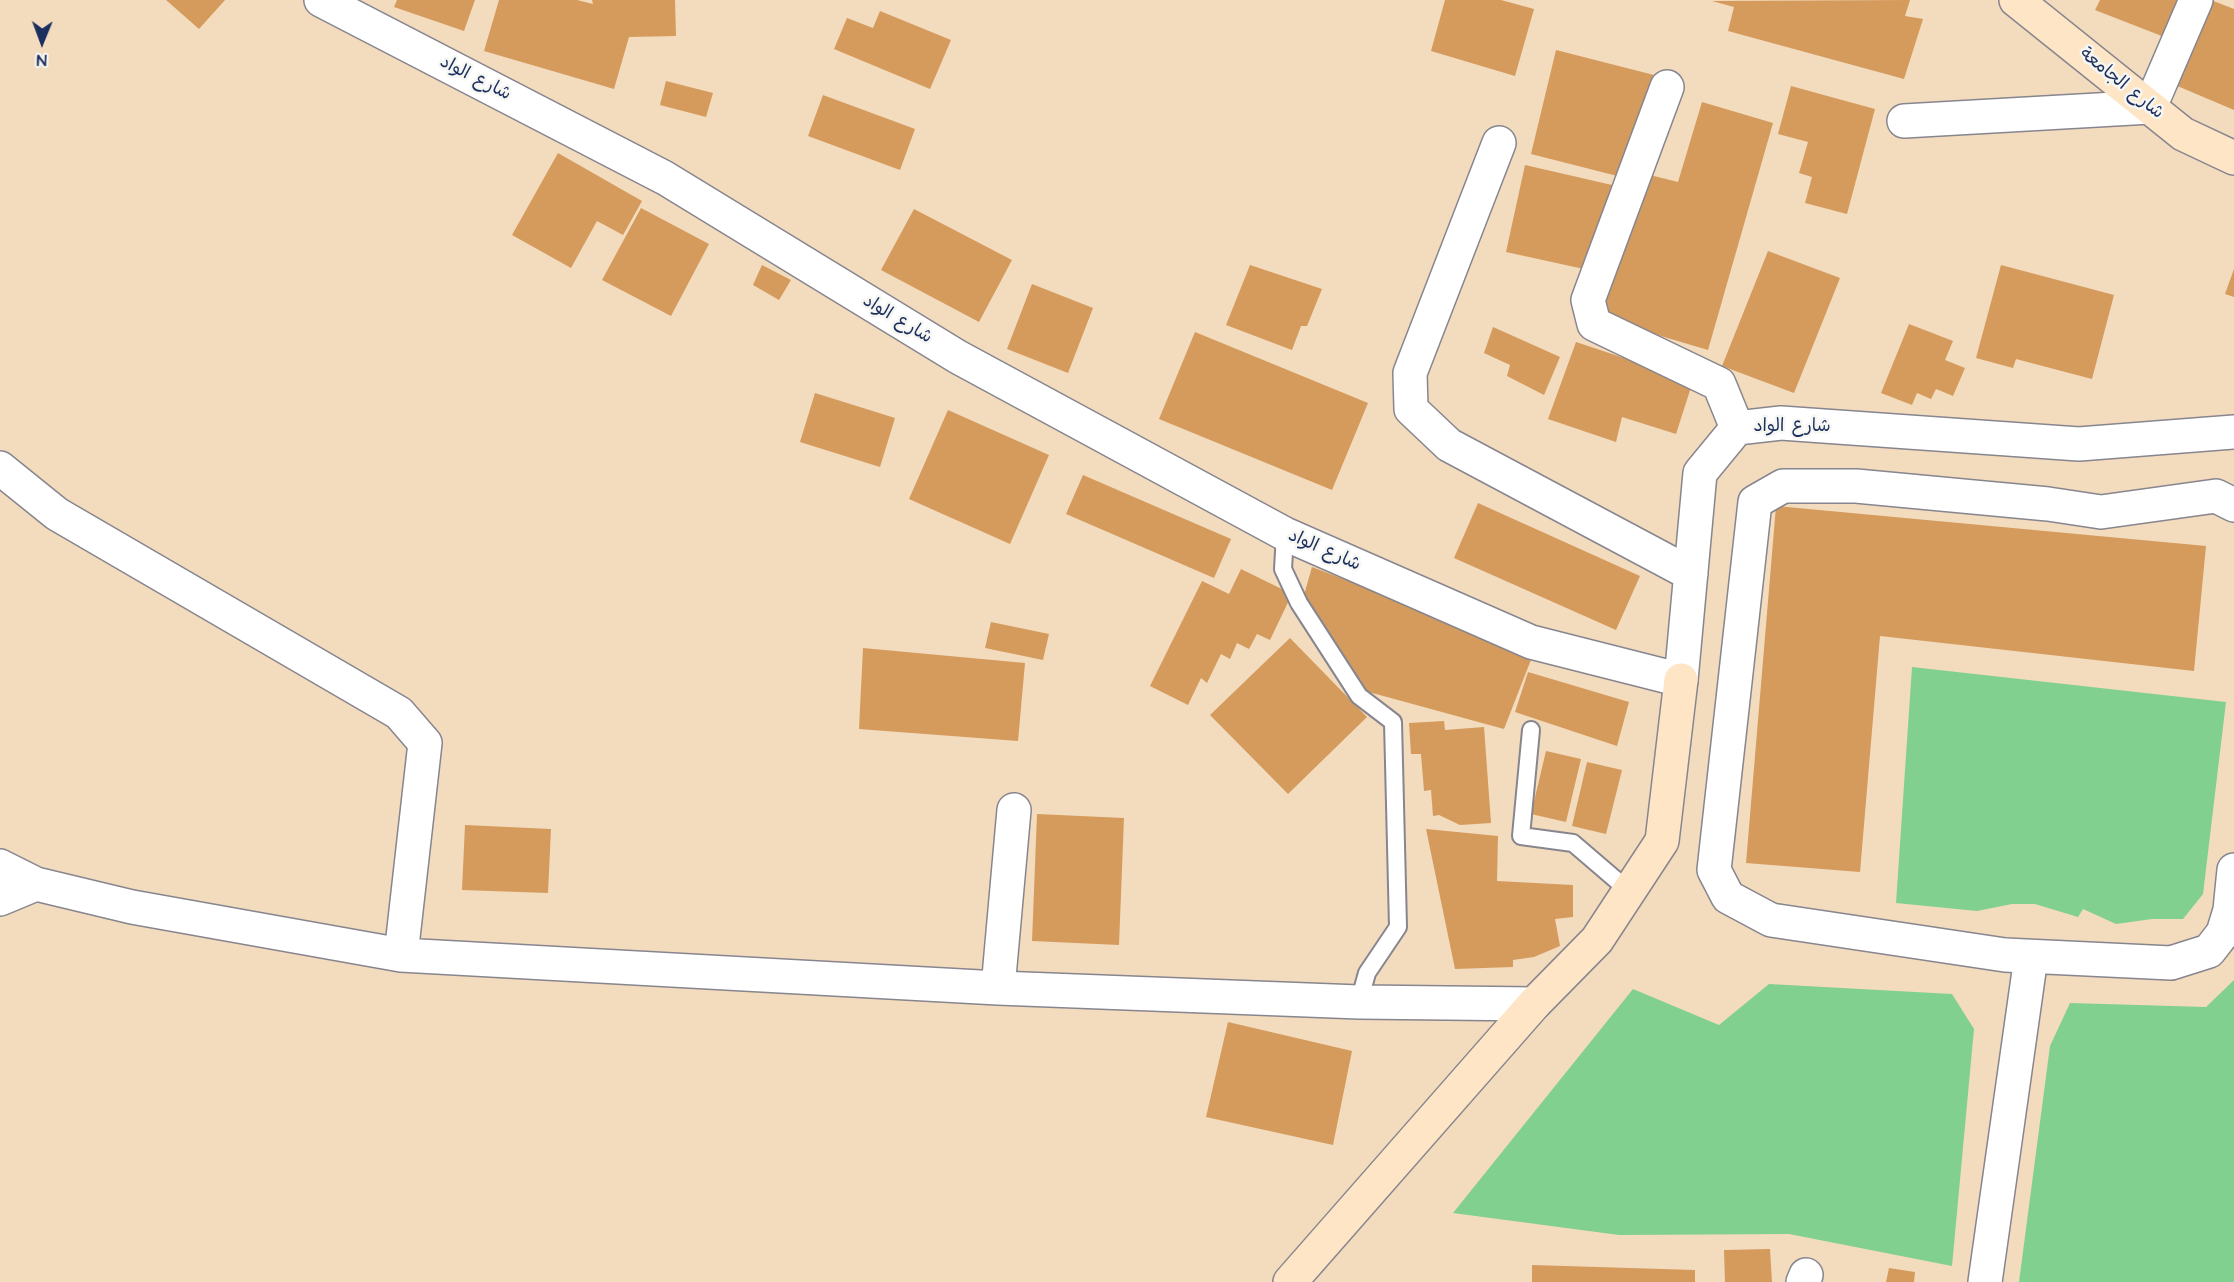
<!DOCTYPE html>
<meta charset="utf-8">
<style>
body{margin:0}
#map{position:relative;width:2234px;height:1282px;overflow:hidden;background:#f3dbbe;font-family:"Architects Daughter",sans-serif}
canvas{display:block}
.north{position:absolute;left:12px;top:12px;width:60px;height:60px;-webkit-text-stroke:4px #f6f6f2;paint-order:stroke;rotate:181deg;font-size:16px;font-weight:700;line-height:24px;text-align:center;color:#1b2f5e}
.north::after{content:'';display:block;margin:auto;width:21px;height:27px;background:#1b2f5e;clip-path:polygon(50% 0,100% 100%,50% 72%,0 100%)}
</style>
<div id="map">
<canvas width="2234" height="1282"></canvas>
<div class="north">N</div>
</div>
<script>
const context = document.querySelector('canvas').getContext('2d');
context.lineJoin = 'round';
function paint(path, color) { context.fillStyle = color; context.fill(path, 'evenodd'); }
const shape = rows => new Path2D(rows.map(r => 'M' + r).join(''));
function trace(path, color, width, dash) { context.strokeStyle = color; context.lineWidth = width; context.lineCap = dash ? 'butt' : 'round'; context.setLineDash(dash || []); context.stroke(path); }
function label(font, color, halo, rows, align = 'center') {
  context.font = font + ' "Architects Daughter","Playpen Sans Arabic",sans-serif'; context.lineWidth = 5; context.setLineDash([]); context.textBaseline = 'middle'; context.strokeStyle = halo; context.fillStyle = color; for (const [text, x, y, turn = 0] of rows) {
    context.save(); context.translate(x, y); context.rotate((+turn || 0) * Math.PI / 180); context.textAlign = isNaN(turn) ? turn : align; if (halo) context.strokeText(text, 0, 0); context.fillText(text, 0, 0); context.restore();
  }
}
const green = shape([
 [1912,667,2226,702,2203,894,2183,919,2152,919,2116,924,2083,909,2078,917,2035,904,2012,904,1977,911,1896,903],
 [2234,980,2234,1282,2019,1282,2050,1046,2070,1003,2206,1007],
 [1769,984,1952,994,1974,1029,1952,1266,1789,1234,1619,1235,1453,1213,1633,989,1719,1025]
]);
const building = shape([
 [166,0,225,0,199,29],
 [397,0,475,0,464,31,394,7],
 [499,0,577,0,593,4,592,0,675,0,676,36,629,37,614,89,484,51],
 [1445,0,1501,0,1534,9,1515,76,1431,51],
 [1910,0,1905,16,1923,19,1904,79,1728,31,1734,7,1712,1],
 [2100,0,2188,0,2172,40,2095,10],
 [2211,0,2234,9,2234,110,2175,85],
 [880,11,951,40,930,89,834,49,847,18,873,28],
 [1556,50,1654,75,1629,179,1531,154],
 [666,81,713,93,706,117,660,105],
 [1791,86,1875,109,1847,214,1805,203,1812,177,1799,173,1808,142,1778,134],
 [823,95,915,129,900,170,808,136],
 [1702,102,1773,123,1708,350,1597,317,1638,172,1678,182],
 [558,153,642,201,623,235,597,221,571,268,512,235],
 [1525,165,1612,185,1593,271,1506,252],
 [641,208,709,244,671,316,602,280],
 [914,209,1012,260,979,322,881,270],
 [1768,251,1840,278,1794,393,1722,366],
 [762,265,791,280,779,300,753,285],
 [1250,265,1322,289,1307,326,1301,326,1292,350,1226,325],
 [2001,265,2114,295,2092,379,2016,359,2013,368,1976,358],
 [2234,269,2234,297,2225,294],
 [1032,284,1093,308,1068,373,1007,349],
 [1909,324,1953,341,1945,360,1965,368,1953,396,1936,389,1931,399,1917,393,1912,405,1881,393],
 [1493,327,1560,357,1544,395,1507,376,1510,365,1484,353],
 [1195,332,1368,403,1332,490,1159,419],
 [1576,342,1693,381,1676,434,1622,417,1616,442,1548,419],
 [815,393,895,418,880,467,800,442],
 [948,410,1049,455,1010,544,909,499],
 [1083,475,1231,539,1214,578,1066,514],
 [1478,503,1640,576,1616,630,1454,558],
 [1776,506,2206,546,2194,671,1880,636,1860,872,1746,863],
 [1312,567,1534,652,1504,729,1365,691,1304,595],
 [1241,569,1292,594,1270,640,1257,634,1249,649,1237,643,1230,659,1221,654,1207,683,1201,678,1188,705,1150,686,1202,581,1229,594],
 [991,622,1049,634,1043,660,985,648],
 [1290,638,1367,717,1288,794,1210,715],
 [863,648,1025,663,1018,741,859,729],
 [1528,672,1629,702,1617,746,1515,712],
 [1444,721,1445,730,1484,727,1491,823,1460,825,1439,815,1433,816,1431,790,1424,791,1421,754,1411,754,1409,723],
 [1546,751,1581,759,1566,822,1531,814],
 [1587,762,1622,770,1606,834,1572,826],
 [1037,814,1124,818,1119,945,1032,941],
 [465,825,551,829,548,893,462,890],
 [1426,829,1498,836,1497,881,1573,885,1573,917,1555,919,1560,946,1534,957,1513,960,1513,967,1455,969],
 [1228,1022,1352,1051,1333,1145,1206,1117],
 [1770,1249,1772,1282,1725,1282,1724,1250],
 [1532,1265,1695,1270,1695,1282,1532,1282],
 [1889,1268,1915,1272,1914,1282,1886,1282]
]);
const lane = shape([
 [1285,534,1283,569,1299,603,1359,696,1393,722,1398,927,1367,973,1359,1002],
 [1531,730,1521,836,1573,843,1629,891]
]);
const street = shape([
 [321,0,665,178,958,357,1285,534,1531,642,1681,680,1700,473,1737,428,1781,423,2079,444,2234,432],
 [1667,87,1588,300,1594,324,1719,384,1737,428],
 [1904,121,2150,107,2196,0],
 [1499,143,1410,373,1411,409,1449,445,1691,574],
 [0,468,57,514,399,713,425,743,401,955],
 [2234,505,2216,496,2101,512,2048,504,1856,486,1783,486,1755,502,1714,870,1728,897,1771,920,2005,955,2171,963,2209,951,2223,933,2230,910,2234,870],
 [0,866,36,884,132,907,401,955,998,988,1359,1002,1534,1004],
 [0,899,36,884],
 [998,988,1014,810],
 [1803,1282,1806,1275],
 [1985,1282,2031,957]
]);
const secondary = shape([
 [2016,0,2183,134,2234,158],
 [1290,1282,1534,1004,1597,940,1662,841,1681,680]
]);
const streetNames = [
 ["شارع الواد",475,79,27],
 ["شارع الجامعة",2121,84,39],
 ["شارع الواد",897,320,31],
 ["شارع الواد",1792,427],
 ["شارع الواد",1324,551,24]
];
paint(green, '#81d090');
paint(building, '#d49b5d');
trace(lane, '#87858e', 20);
trace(street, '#87858e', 36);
trace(secondary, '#87858e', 36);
trace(lane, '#fff', 16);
trace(street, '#fff', 33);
trace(secondary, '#fde5c5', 33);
label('18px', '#1b2f5e', '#f6f6f2', streetNames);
</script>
